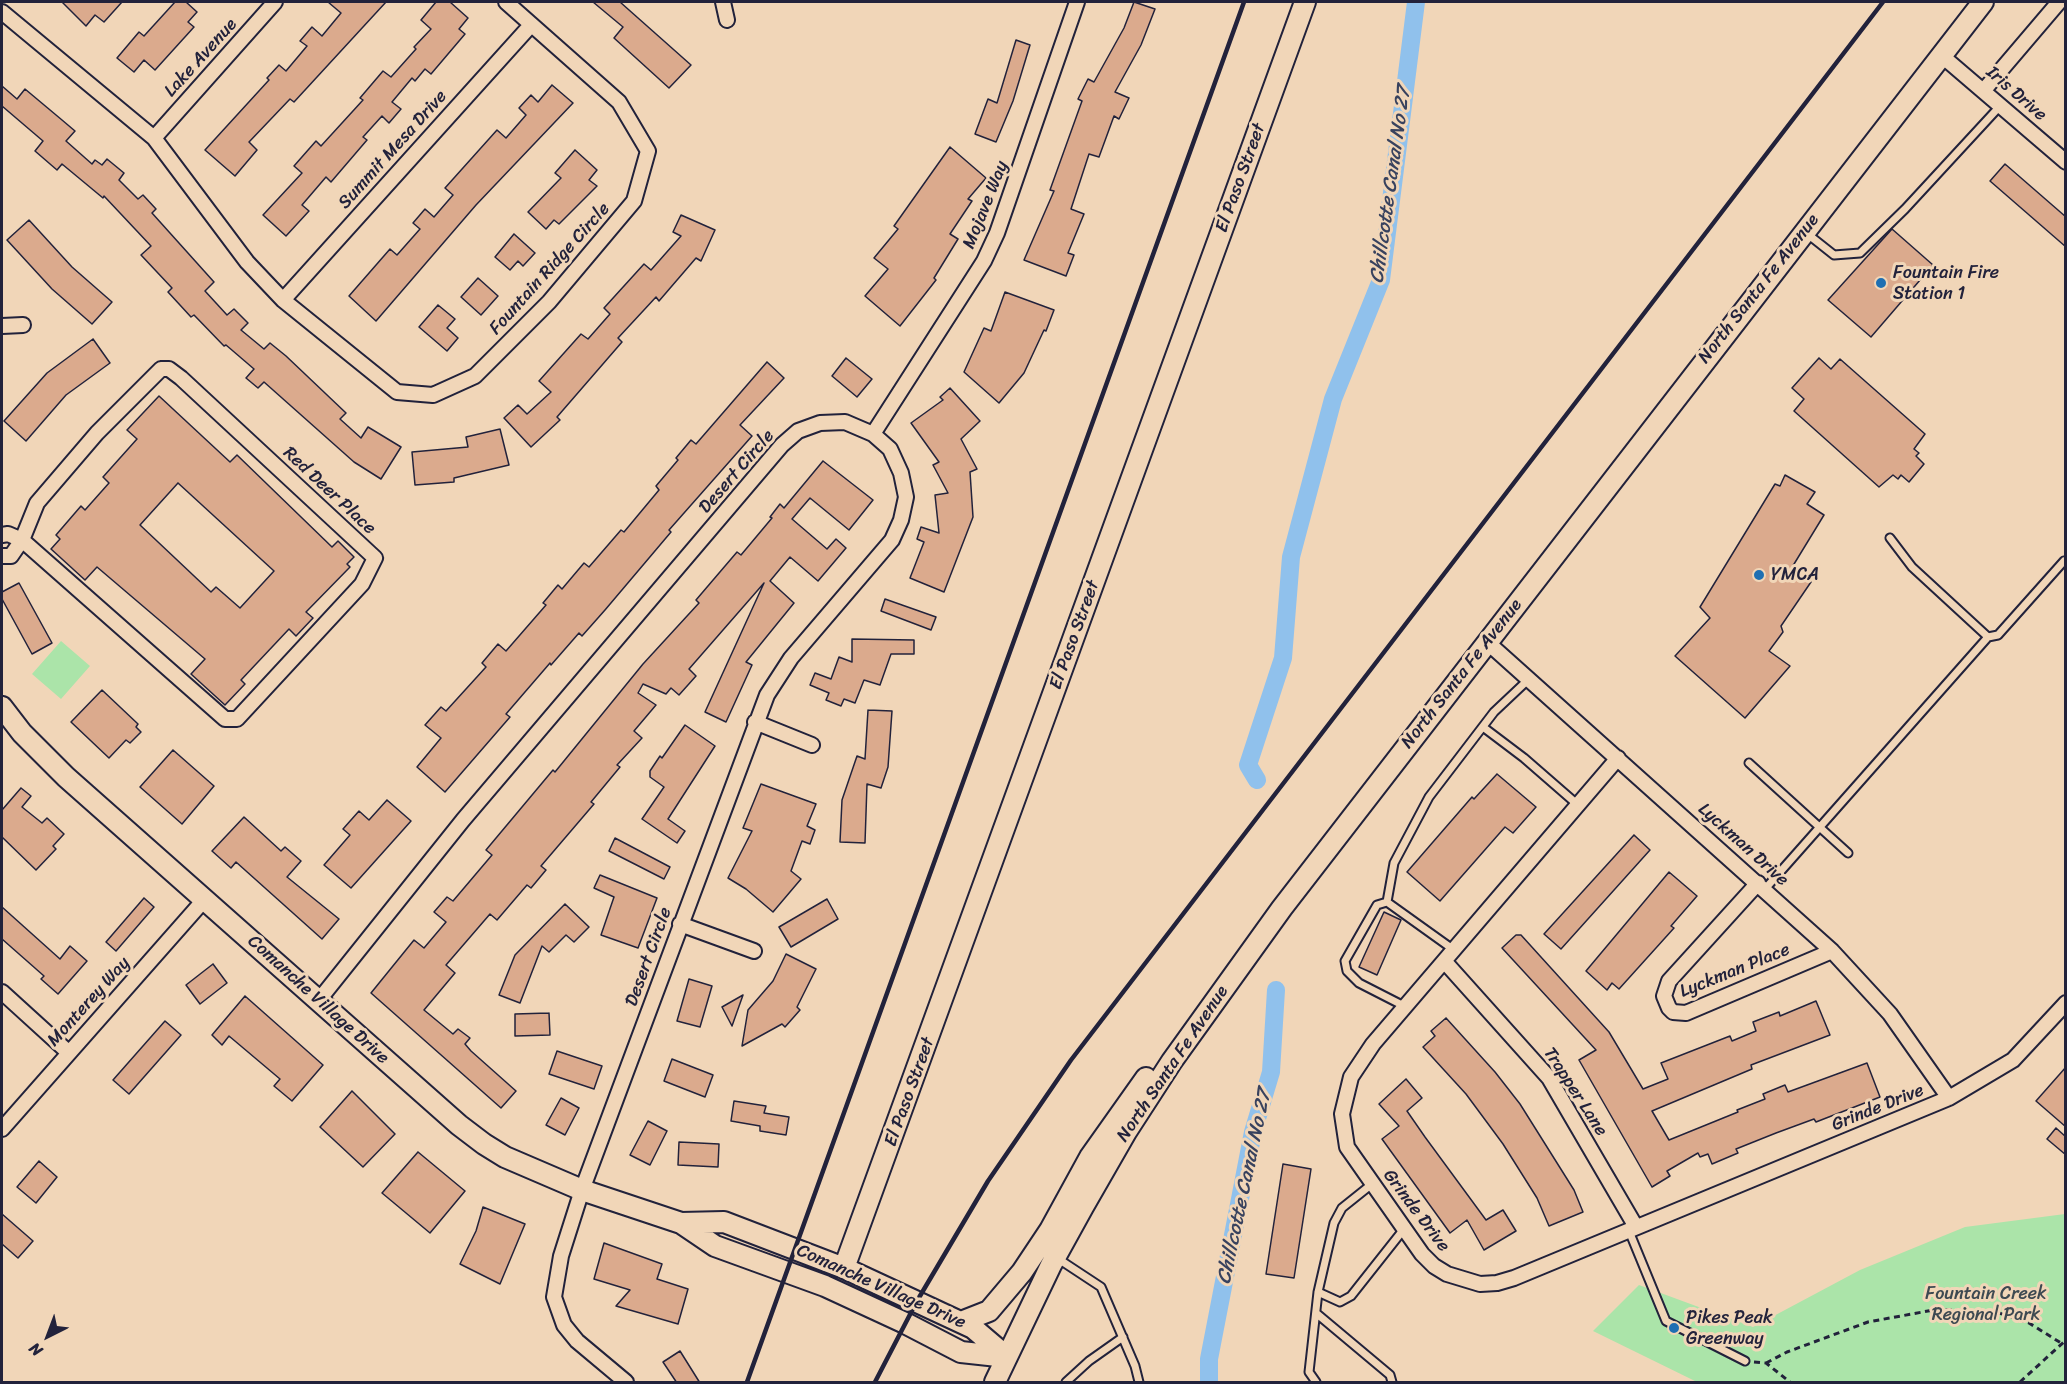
<!DOCTYPE html>
<style>
body{margin:0}
#map{position:relative;width:2067px;height:1384px;overflow:hidden;background:#f1d6b8;font-family:Sriracha,sans-serif}
canvas{display:block}
.frame{position:absolute;inset:0;border:3px solid #22223b;pointer-events:none}
.north{position:absolute;left:18px;top:1306px;width:60px;height:60px;-webkit-text-stroke:4px #f1d6b8;paint-order:stroke;rotate:222deg;font-size:16px;font-weight:700;line-height:24px;text-align:center;color:#22223b}
.north::after{content:'';display:block;margin:auto;width:21px;height:27px;background:#22223b;clip-path:polygon(50% 0,100% 100%,50% 72%,0 100%)}
</style>
<div id="map">
<canvas width="2067" height="1384"></canvas>
<div class="frame"></div>
<div class="north">N</div>
</div>
<script>
const context = document.querySelector('canvas').getContext('2d');
context.lineJoin = 'round';
function paint(path, color) { context.fillStyle = color; context.fill(path, 'evenodd'); }
const shape = rows => new Path2D(rows.map(r => 'M' + r).join(''));
function trace(path, color, width, dash) { context.strokeStyle = color; context.lineWidth = width; context.lineCap = dash ? 'butt' : 'round'; context.setLineDash(dash || []); context.stroke(path); }
function label(font, color, halo, rows, align = 'center') {
  context.font = font + ' Sriracha,sans-serif'; context.lineWidth = 6; context.setLineDash([]); context.textBaseline = 'middle'; context.strokeStyle = halo; context.fillStyle = color; for (const [text, x, y, turn = 0] of rows) {
    context.save(); context.translate(x, y); context.rotate((+turn || 0) * Math.PI / 180); context.textAlign = isNaN(turn) ? turn : align; if (halo) context.strokeText(text, 0, 0); context.fillText(text, 0, 0); context.restore();
  }
}
const green = shape([
 [61,641,90,666,61,699,32,674],
 [2065,1214,2065,1382,1697,1382,1593,1331,1639,1285,1753,1327,1860,1270,1965,1227]
]);
const canal = shape([
 [1257,780,1248,765,1283,658,1291,557,1333,399,1381,280,1416,2],
 [1209,1382,1209,1359,1253,1132,1271,1072,1276,990]
]);
const building = shape([
 [62,2,122,2,104,22,95,15,86,26,62,2],
 [175,2,186,2,197,12,188,22,194,27,155,70,144,60,134,72,117,58,139,32,144,36,175,2],
 [328,2,386,2,294,102,290,99,249,142,257,150,235,176,205,150,269,80,267,78,279,65,286,71,307,46,300,41,312,27,322,36,341,13,328,2],
 [436,2,450,2,468,18,459,29,465,34,431,74,425,69,415,81,412,78,392,102,401,109,389,123,382,116,363,137,367,140,331,182,326,177,302,205,309,211,286,236,263,215,302,173,294,166,316,141,321,146,363,100,360,98,383,71,391,77,416,49,414,47,431,29,421,20,436,2],
 [593,2,620,2,691,65,669,88,614,38,623,27,593,2],
 [1134,2,1155,9,1141,45,1115,92,1129,98,1119,119,1114,116,1099,157,1089,154,1071,209,1084,214,1068,253,1074,255,1066,276,1024,260,1054,191,1050,190,1082,101,1078,99,1088,79,1094,82,1124,28,1134,2],
 [1016,40,1030,45,1013,101,996,142,975,134,988,99,997,103,1016,40],
 [552,85,573,103,476,205,376,321,349,296,390,249,397,255,420,229,413,223,425,209,434,217,453,195,445,188,497,130,506,138,526,115,519,108,531,95,538,102,552,85],
 [2,86,17,99,25,89,62,120,75,131,66,141,92,164,95,160,102,165,107,159,124,173,119,180,138,199,143,195,156,209,152,213,214,282,205,291,227,315,234,309,248,323,241,330,264,349,270,343,286,356,346,413,340,419,361,438,368,427,401,447,381,479,354,462,264,382,258,388,246,378,254,369,226,345,224,346,194,315,191,317,168,292,172,288,141,255,151,246,104,196,103,198,62,164,57,170,35,151,43,141,2,106,2,86],
 [950,147,986,178,968,199,972,201,950,234,958,239,934,278,936,280,900,326,865,296,888,269,874,258,898,229,894,226,950,147],
 [575,150,597,170,589,180,597,186,559,224,554,220,546,229,528,212,561,178,555,173,575,150],
 [2005,164,2066,217,2066,247,1990,181,2005,164],
 [681,215,715,230,701,261,696,258,659,301,656,297,618,338,622,342,557,417,560,420,531,447,504,418,518,405,527,414,551,392,539,381,581,334,588,339,610,314,604,308,644,264,651,270,681,236,673,232,681,215],
 [29,220,72,267,112,302,92,324,52,289,7,240,29,220],
 [1892,229,1933,265,1871,337,1828,300,1892,229],
 [514,234,535,253,523,266,518,261,510,270,495,257,514,234],
 [478,278,498,296,481,315,461,297,478,278],
 [1005,292,1054,310,1046,331,1044,330,1024,373,999,403,964,372,984,328,991,331,1005,292],
 [438,305,455,319,447,328,458,338,447,351,419,327,438,305],
 [93,339,110,363,66,395,26,441,4,421,47,373,93,339],
 [846,358,872,379,857,397,832,376,846,358],
 [1819,358,1831,369,1840,359,1925,434,1914,449,1919,453,1916,456,1924,464,1909,482,1901,475,1898,479,1893,475,1879,487,1794,411,1804,399,1792,388,1819,358],
 [767,362,784,378,740,425,752,436,669,530,671,532,605,610,582,636,579,633,551,665,550,663,506,714,510,717,445,792,417,767,441,738,425,725,441,707,446,711,486,667,482,663,498,644,506,651,546,605,543,603,558,585,562,589,584,563,589,567,621,530,624,532,659,490,656,486,678,460,676,458,691,440,696,444,767,362],
 [950,388,980,421,961,439,977,469,970,472,973,517,944,592,910,578,924,542,917,539,921,527,939,533,935,495,948,493,933,465,939,462,911,423,943,400,940,397,950,388],
 [159,396,230,462,237,455,332,547,338,541,354,557,347,564,350,567,306,612,313,618,296,636,289,629,241,680,245,684,225,705,191,674,205,659,97,567,85,580,51,549,60,539,56,535,81,506,85,510,109,483,103,477,137,439,127,430,159,396],
 [178,483,274,571,240,608,216,587,211,592,140,525,178,483],
 [500,429,509,465,454,478,454,482,415,485,412,452,468,447,466,437,500,429],
 [823,461,873,500,849,530,810,498,792,519,827,549,836,539,846,548,818,581,790,557,770,581,794,603,746,662,752,665,726,722,705,712,764,583,689,669,696,676,679,695,671,688,666,694,643,684,638,693,656,705,634,731,642,738,617,765,620,767,591,802,594,804,541,866,546,870,531,888,527,885,497,920,490,914,446,965,455,973,424,1010,453,1034,458,1029,470,1038,465,1044,471,1051,516,1091,501,1108,371,993,414,940,424,948,446,922,434,912,447,897,453,901,492,855,486,850,553,770,555,772,643,664,699,603,696,600,737,552,741,555,772,518,770,517,780,504,784,508,823,461],
 [1785,475,1815,492,1807,504,1824,515,1791,569,1811,582,1781,626,1783,632,1769,651,1790,666,1745,718,1675,656,1710,618,1700,607,1775,484,1780,486,1785,475],
 [19,583,52,643,32,654,2,599,2,592,19,583],
 [885,599,936,617,931,630,881,611,885,599],
 [852,639,914,640,914,654,891,654,880,685,864,680,855,703,844,699,841,706,826,700,829,693,810,685,815,673,831,679,839,657,852,662,852,639],
 [102,690,138,724,136,727,141,732,130,743,126,740,109,758,71,722,102,690],
 [868,710,892,711,888,767,881,788,867,784,865,843,840,842,842,800,857,756,865,759,868,710],
 [685,725,715,746,668,819,685,831,677,843,642,819,664,787,650,777,650,771,660,756,662,758,685,725],
 [173,750,214,786,182,824,140,787,173,750],
 [1497,774,1536,807,1513,833,1505,827,1440,901,1407,872,1472,797,1474,799,1497,774],
 [761,784,816,804,807,826,815,830,810,844,802,841,791,871,801,879,773,912,746,889,728,878,752,831,743,828,761,784],
 [21,788,31,796,22,807,42,823,47,818,64,834,53,846,56,849,36,870,2,837,2,810,21,788],
 [387,800,411,821,351,888,324,865,350,835,343,829,359,811,369,820,387,800],
 [244,817,281,851,285,847,301,861,287,877,339,919,322,939,236,862,231,868,212,851,244,817],
 [1634,835,1650,850,1561,949,1544,934,1634,835],
 [615,838,670,867,664,879,609,851,615,838],
 [1669,872,1697,896,1671,926,1674,928,1619,989,1612,983,1607,990,1586,971,1669,872],
 [600,875,657,898,638,948,601,935,614,897,594,888,600,875],
 [144,898,154,907,116,951,106,942,144,898],
 [827,899,838,919,791,947,779,927,827,899],
 [565,904,589,927,574,942,566,935,549,952,542,946,520,1003,499,995,515,955,565,904],
 [2,907,60,959,70,946,87,961,58,994,41,979,44,976,2,939,2,907],
 [1384,912,1401,920,1377,975,1359,967,1384,912],
 [1516,935,1521,935,1609,1032,1643,1089,1668,1079,1661,1063,1730,1036,1732,1041,1756,1031,1753,1022,1779,1012,1780,1016,1816,1001,1830,1035,1751,1065,1752,1069,1652,1111,1669,1140,1738,1112,1737,1110,1765,1099,1763,1094,1785,1085,1788,1092,1867,1063,1880,1097,1816,1122,1814,1119,1776,1133,1736,1149,1738,1153,1712,1164,1708,1154,1700,1157,1698,1153,1667,1171,1670,1176,1652,1187,1579,1060,1596,1050,1502,948,1516,935],
 [786,954,816,969,797,1007,800,1010,785,1027,782,1024,742,1046,748,1010,773,981,786,954],
 [213,964,227,983,200,1004,186,985,213,964],
 [689,979,712,986,700,1027,677,1021,689,979],
 [743,995,732,1026,722,1007,743,995],
 [245,996,323,1065,292,1101,274,1086,280,1079,229,1036,222,1045,212,1035,245,996],
 [549,1013,550,1035,515,1036,515,1014,549,1013],
 [1446,1018,1495,1072,1520,1104,1574,1190,1583,1212,1549,1226,1537,1198,1503,1144,1466,1094,1423,1047,1435,1036,1431,1031,1446,1018],
 [165,1021,181,1035,129,1094,113,1080,165,1021],
 [557,1051,602,1066,594,1089,549,1074,557,1051],
 [672,1059,713,1075,705,1097,664,1081,672,1059],
 [2066,1067,2066,1127,2036,1101,2066,1067],
 [1406,1079,1422,1098,1407,1111,1425,1137,1486,1220,1503,1210,1516,1231,1484,1250,1467,1220,1450,1233,1382,1139,1399,1126,1379,1104,1406,1079],
 [352,1091,395,1134,363,1167,320,1127,352,1091],
 [561,1098,579,1108,565,1135,546,1125,561,1098],
 [734,1101,766,1106,764,1113,789,1117,786,1135,760,1131,760,1126,731,1121,734,1101],
 [648,1121,667,1131,650,1165,630,1155,648,1121],
 [2056,1128,2066,1137,2066,1155,2047,1139,2056,1128],
 [679,1142,719,1144,718,1167,678,1165,679,1142],
 [418,1152,465,1191,430,1233,382,1193,418,1152],
 [39,1161,57,1177,36,1203,17,1187,39,1161],
 [1283,1164,1311,1169,1294,1278,1266,1274,1283,1164],
 [483,1207,525,1224,500,1284,460,1264,476,1231,483,1207],
 [2,1214,33,1241,18,1258,2,1244,2,1214],
 [604,1243,662,1264,657,1279,688,1289,678,1324,616,1306,630,1290,594,1279,604,1243],
 [680,1351,700,1383,677,1383,663,1362,680,1351]
]);
const path = shape([
 [1754,1362,1766,1363,1790,1382],
 [1766,1363,1787,1352,1868,1322,1939,1309,1999,1313,2029,1323,2061,1343],
 [2020,1382,2066,1340]
]);
const lane = shape([
 [1805,232,1834,255,1860,253,1905,209,2001,105],
 [1988,637,1998,635,2064,561],
 [1483,727,1524,758,1578,805],
 [1749,763,1848,853],
 [1765,889,1988,637,1912,567,1890,538],
 [1387,902,1394,863,1429,797,1494,712,1529,679],
 [1406,1007,1359,983,1347,971,1345,961,1377,905,1387,902,1454,950],
 [1629,1231,1666,1321,1745,1361],
 [1057,1258,1101,1287,1135,1366,1139,1382],
 [1318,1292,1340,1302,1351,1296,1404,1229],
 [1316,1313,1390,1375,1392,1382],
 [1066,1382,1089,1361,1123,1337],
 [1316,1382,1309,1372,1318,1292,1334,1223,1342,1208,1372,1184]
]);
const street = shape([
 [723,2,727,20],
 [2,12,154,138,247,262,283,300,397,392,433,395,475,376,549,302,634,201,648,151,619,102,506,2],
 [1941,55,2066,162],
 [1984,90,2059,2],
 [154,138,275,2],
 [283,300,531,25],
 [2,326,23,325],
 [161,369,169,369,181,378,375,558,362,584,237,719,225,719,22,540,37,503,97,433,161,369],
 [873,434,984,261,997,233,1077,2],
 [2,535,8,534,22,540,11,556,2,556],
 [1487,642,1832,951,1890,1014,1949,1098],
 [755,722,812,745],
 [1618,758,1373,1044,1351,1077,1342,1114,1347,1147,1422,1254,1434,1266,1447,1274,1480,1284,1497,1283,1514,1278,1949,1098,2013,1060,2066,1003],
 [1758,883,1669,981,1664,996,1669,1008,1673,1012,1686,1013,1832,951],
 [680,924,754,951],
 [1445,962,1549,1078,1636,1227],
 [2,992,68,1052],
 [319,1000,463,820,782,445,798,431,820,423,845,422,873,434,890,449,901,473,906,497,901,520,892,540,791,658,767,695,582,1190,561,1256,554,1297,564,1325,577,1341,626,1382],
 [2,1129,204,900]
]);
const secondary = shape([
 [2,707,22,733,66,777,459,1125,484,1144,505,1157,582,1190,681,1223,715,1246,825,1286,905,1323,961,1352,1007,1357],
 [681,1223,724,1222,844,1268,973,1328,1007,1357],
 [844,1268,1305,2],
 [961,1322,989,1311,1022,1272,1050,1230,1090,1157,1146,1078],
 [995,1382,1051,1265,1083,1207,1126,1132,1172,1061,1282,908,1983,2]
]);
const rail = shape([
 [747,1382,1244,2],
 [875,1382,917,1301,988,1181,1071,1060,1883,2]
]);
const markers = [
 [1881,283,6,"#1f6fb2"],
 [1759,575,6,"#1f6fb2"],
 [1674,1328,6,"#1f6fb2"]
];
const streetNames = [
 ["Lake Avenue",201,58,-48],
 ["Iris Drive",2016,94,41],
 ["Summit Mesa Drive",393,150,-48],
 ["El Paso Street",1241,178,-70],
 ["Mojave Way",986,205,-68],
 ["Fountain Ridge Circle",550,269,-48],
 ["North Santa Fe Avenue",1759,289,-52],
 ["Desert Circle",737,472,-49],
 ["Red Deer Place",329,491,43],
 ["El Paso Street",1075,635,-70],
 ["North Santa Fe Avenue",1462,674,-52],
 ["Lyckman Drive",1743,845,42],
 ["Desert Circle",649,957,-70],
 ["Lyckman Place",1735,971,-22],
 ["Comanche Village Drive",318,1000,42],
 ["Monterey Way",89,1002,-48],
 ["North Santa Fe Avenue",1173,1064,-56],
 ["El Paso Street",910,1092,-70],
 ["Trapper Lane",1575,1092,57],
 ["Grinde Drive",1878,1108,-22],
 ["Grinde Drive",1416,1211,53],
 ["Comanche Village Drive",881,1287,24]
];
const poiNames = [
 ["Fountain Fire",1893,273],
 ["Station 1",1893,294],
 ["YMCA",1771,575],
 ["Pikes Peak",1686,1318],
 ["Greenway",1686,1339]
];
const parkNames = [
 ["Fountain Creek",1986,1294],
 ["Regional Park",1986,1315]
];
const waterNames = [
 ["Chillcotte Canal No 27",1391,185,-82],
 ["Chillcotte Canal No 27",1245,1187,-78]
];
paint(green, '#abe4a9');
trace(canal, '#90c1ec', 18);
paint(building, '#dbaa8d');
trace(building, '#22223b', 1.5);
trace(lane, '#22223b', 11);
trace(street, '#22223b', 18);
trace(secondary, '#22223b', 24);
trace(path, '#22223b', 3, [6, 4.5]);
trace(lane, '#f1d6b8', 7);
trace(street, '#f1d6b8', 14);
trace(secondary, '#f1d6b8', 20);
trace(rail, '#22223b', 4.5);
for (const [x, y, r, color] of markers) { const dot = new Path2D(); dot.arc(x, y, r, 0, 2 * Math.PI); context.fillStyle = color; context.fill(dot); trace(dot, '#f1d6b8', 2); }
label('18px', '#22223b', '#f1d6b8', streetNames);
label('18px', '#22223b', '#f1d6b8', poiNames, 'left');
label('18px', '#3d4951', '#f1d6b8', parkNames);
label('italic 20px', '#38425e', '#f1d6b8', waterNames);
</script>
